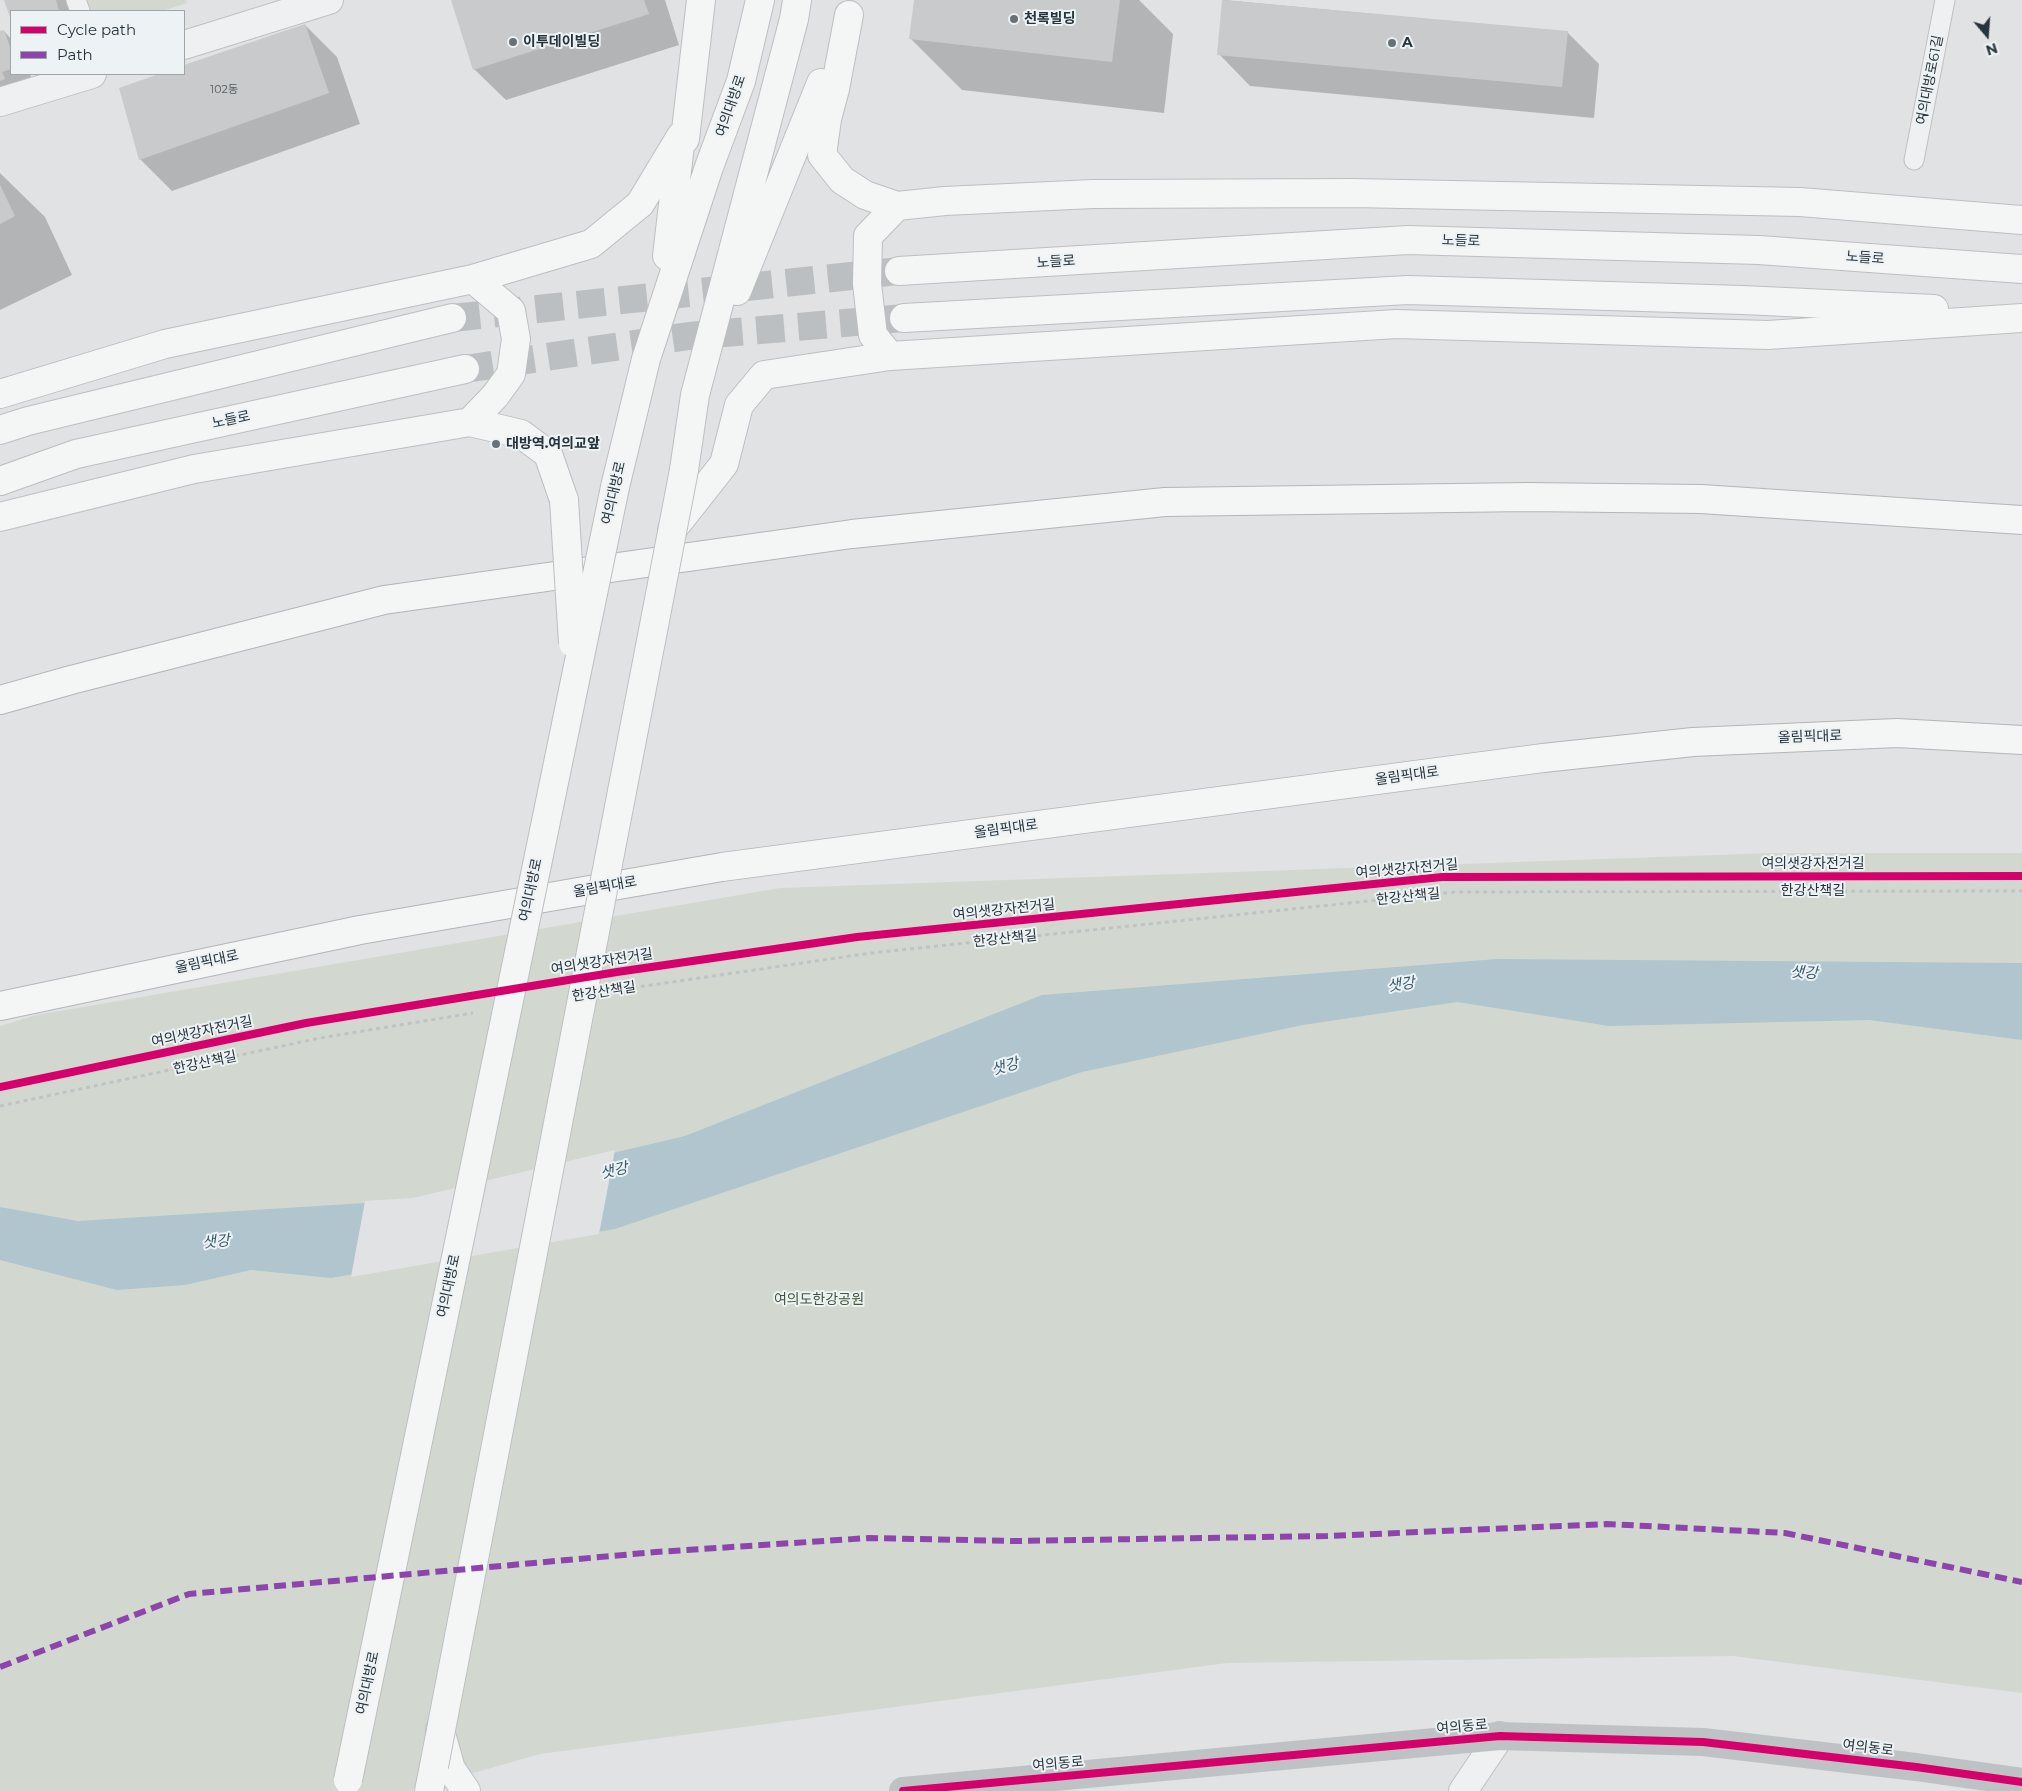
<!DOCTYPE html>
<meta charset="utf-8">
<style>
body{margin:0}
#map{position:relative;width:2022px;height:1791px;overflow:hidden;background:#e0e2e4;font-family:Montserrat,sans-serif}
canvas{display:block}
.legend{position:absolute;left:10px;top:10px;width:175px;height:65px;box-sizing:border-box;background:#edf2f4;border:1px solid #9ea6aa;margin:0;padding:6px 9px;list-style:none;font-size:15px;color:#28343c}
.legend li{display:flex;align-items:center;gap:10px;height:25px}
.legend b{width:25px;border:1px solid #9ea6aa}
.north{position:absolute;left:1962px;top:10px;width:50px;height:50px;-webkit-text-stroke:4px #edf2f4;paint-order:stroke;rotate:162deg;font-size:14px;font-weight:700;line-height:20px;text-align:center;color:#28343c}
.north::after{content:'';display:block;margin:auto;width:18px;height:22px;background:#28343c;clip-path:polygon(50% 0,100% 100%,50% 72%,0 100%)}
</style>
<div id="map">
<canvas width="2022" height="1791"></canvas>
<ul class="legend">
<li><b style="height:6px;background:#d6006c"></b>Cycle path</li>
<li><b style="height:6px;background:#8e44ad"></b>Path</li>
</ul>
<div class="north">N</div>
</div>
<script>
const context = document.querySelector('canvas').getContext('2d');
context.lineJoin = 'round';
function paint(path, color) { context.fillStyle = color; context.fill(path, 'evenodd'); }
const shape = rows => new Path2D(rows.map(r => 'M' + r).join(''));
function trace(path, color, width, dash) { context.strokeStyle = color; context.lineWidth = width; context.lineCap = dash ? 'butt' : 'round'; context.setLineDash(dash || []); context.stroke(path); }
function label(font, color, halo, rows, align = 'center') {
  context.font = font + ' Montserrat,"Noto Sans KR",sans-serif'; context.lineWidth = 4; context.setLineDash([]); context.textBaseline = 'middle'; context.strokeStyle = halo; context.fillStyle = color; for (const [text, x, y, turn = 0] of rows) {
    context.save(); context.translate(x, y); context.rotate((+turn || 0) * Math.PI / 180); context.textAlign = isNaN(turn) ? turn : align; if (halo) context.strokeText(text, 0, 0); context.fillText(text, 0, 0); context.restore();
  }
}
const green = shape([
 [84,0,186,0,187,3,162,11,87,11],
 [1773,853,2022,853,2022,1693,1733,1656,1227,1663,540,1754,410,1791,0,1791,0,1026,36,1015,780,888]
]);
const water = shape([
 [1497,959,2022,963,2022,1040,1869,1020,1609,1026,1457,1002,1303,1025,1082,1072,615,1229,331,1278,251,1270,185,1285,117,1290,0,1260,0,1207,78,1221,413,1200,685,1136,1042,995]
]);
const pier = shape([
 [615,1150,599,1234,351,1277,365,1201,413,1198]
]);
const shadow = shape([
 [6,0,77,0,80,11,11,11,11,17],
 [453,0,665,0,679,45,506,100,474,69],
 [915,0,1139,0,1173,34,1164,113,962,90,910,38],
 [1224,0,1567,32,1599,64,1594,118,1250,86,1219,54],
 [305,25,337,57,360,124,172,191,140,159,121,88,163,74,184,74,184,67],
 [4,31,11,39,11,74,30,74,33,83,0,103,0,32],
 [0,173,45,217,72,275,0,310]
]);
const building = shape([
 [4,0,56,0,59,11,11,11,11,20],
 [451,0,644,0,649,14,473,70],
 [914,0,1120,0,1112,62,909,39],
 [1222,0,1568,31,1562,87,1217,55],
 [305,24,329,93,139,160,119,88,159,74,184,74,184,65],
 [4,30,11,50,11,69,2,72,5,79,0,81,0,31],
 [0,185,15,216,0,224]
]);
const primaryTunnel = shape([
 [452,318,899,271],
 [465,369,689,336,904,318]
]);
const path = shape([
 [617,990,871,953,1455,892,2022,891],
 [0,1106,320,1038,473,1013]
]);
const lane = shape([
 [76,0,80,11],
 [1914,160,1945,0]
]);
const street = shape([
 [184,45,329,0],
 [0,102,92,74],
 [1463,1791,1500,1736]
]);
const secondary = shape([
 [903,1791,1500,1736,1703,1742,1916,1767,2022,1782]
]);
const primary = shape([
 [849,15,835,89,827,119,822,155,842,180,865,195,897,206,945,201,1093,194,1353,193,1800,202,2022,220],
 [681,136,685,139,701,0],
 [897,206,868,236,867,284,873,335,890,356,1396,324,1768,335,2022,318],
 [667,256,680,145],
 [899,271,1408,240,1759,250,2022,269],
 [737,291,821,83],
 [904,318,1408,290,1743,300,1934,309],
 [0,394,165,344,473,279,591,244,640,204,681,136],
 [470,422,495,396,511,374,516,339,511,311,473,279],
 [0,430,28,421,452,318],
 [684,470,695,395,794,19,797,0],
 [0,481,76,454,465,369],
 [615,487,646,359,709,167,741,81,760,0],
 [0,517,194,469,470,422,521,434,548,454,564,500],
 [672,530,724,464,739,405,764,375,890,356],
 [440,1730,451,1769,466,1791],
 [429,1791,434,1766]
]);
const highway = shape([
 [0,700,71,680,384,600,852,534,1165,502,1527,497,1701,499,2022,520],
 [0,1006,360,930,722,867,1543,758,1693,742,1897,733,2022,740]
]);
const primaryBridge = shape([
 [564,500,573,643],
 [434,1766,684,470],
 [348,1780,615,487]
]);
const quiet = shape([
 [0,1667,189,1594,656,1552,869,1538,1015,1541,1327,1536,1607,1524,1785,1533,2022,1582]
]);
const cycleway = shape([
 [0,1087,306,1023,617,972,857,937,1442,877,2022,876],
 [903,1791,1500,1736,1703,1742,1916,1767,2022,1782]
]);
const markers = [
 [1014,19,5,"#687177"],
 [513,42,5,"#687177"],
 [1392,43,5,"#687177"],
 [496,444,5,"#687177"]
];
const numberNames = [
 ["102동",224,90]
];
const poiNames = [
 ["천록빌딩",1024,19],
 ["이투데이빌딩",523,42],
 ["A",1402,43],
 ["대방역.여의교앞",506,444]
];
const streetNames = [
 ["여의대방로61길",1930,80,-79],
 ["여의대방로",731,106,-71],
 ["노들로",1461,241,2],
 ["노들로",1865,258,4],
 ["노들로",1056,262,-4],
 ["노들로",231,420,-12],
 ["여의대방로",614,493,-77],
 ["올림픽대로",1810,737,-2],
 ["올림픽대로",1407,776,-8],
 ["올림픽대로",1006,829,-8],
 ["여의샛강자전거길",1813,864],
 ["여의샛강자전거길",1407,869,-5],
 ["올림픽대로",605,887,-10],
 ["여의대방로",531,890,-78],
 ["한강산책길",1813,891],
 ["한강산책길",1408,897,-6],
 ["여의샛강자전거길",1004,910,-6],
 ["한강산책길",1005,939,-6],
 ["올림픽대로",207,962,-12],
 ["여의샛강자전거길",602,962,-9],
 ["한강산책길",604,992,-9],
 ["여의샛강자전거길",202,1032,-12],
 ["한강산책길",205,1063,-12],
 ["여의대방로",449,1286,-78],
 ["여의대방로",368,1683,-78],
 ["여의동로",1462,1727,-5],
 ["여의동로",1868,1748,7],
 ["여의동로",1058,1764,-5]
];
const parkNames = [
 ["여의도한강공원",819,1300]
];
const waterNames = [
 ["샛강",1804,973,3],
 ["샛강",1401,985,-8],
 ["샛강",1005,1067,-16],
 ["샛강",614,1171,-13],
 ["샛강",216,1242,-6]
];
paint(green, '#d2d8d0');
paint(water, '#b0c5ce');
paint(pier, '#e0e2e4');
paint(shadow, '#0003');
paint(building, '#c8cacc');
trace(primaryTunnel, '#bbbfc2', 28, [28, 14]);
trace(lane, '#bec0c2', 21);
trace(street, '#bec0c2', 30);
trace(primary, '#bcbfc2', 30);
trace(highway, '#b2b6b9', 30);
trace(path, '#bfc3c5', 3, [4, 4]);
trace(lane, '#eff0f1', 19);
trace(street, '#eff0f1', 28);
trace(secondary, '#bec2c4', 28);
trace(primary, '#f4f5f5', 28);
trace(highway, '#f4f5f5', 28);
trace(primaryBridge, '#bcbfc2', 30, []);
trace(primaryBridge, '#f4f5f5', 28);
trace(quiet, '#8e44ad', 6, [12, 6]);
trace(cycleway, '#d6006c', 8);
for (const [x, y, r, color] of markers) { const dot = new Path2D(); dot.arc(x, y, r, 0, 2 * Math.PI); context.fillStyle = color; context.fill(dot); trace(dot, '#edf2f4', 2); }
label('11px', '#515a61', null, numberNames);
label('bold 14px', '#28343c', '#edf2f4', poiNames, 'left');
label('14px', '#28343c', '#edf2f4', streetNames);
label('14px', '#445637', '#edf2f4', parkNames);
label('italic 15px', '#365b6c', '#edf2f4', waterNames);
</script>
